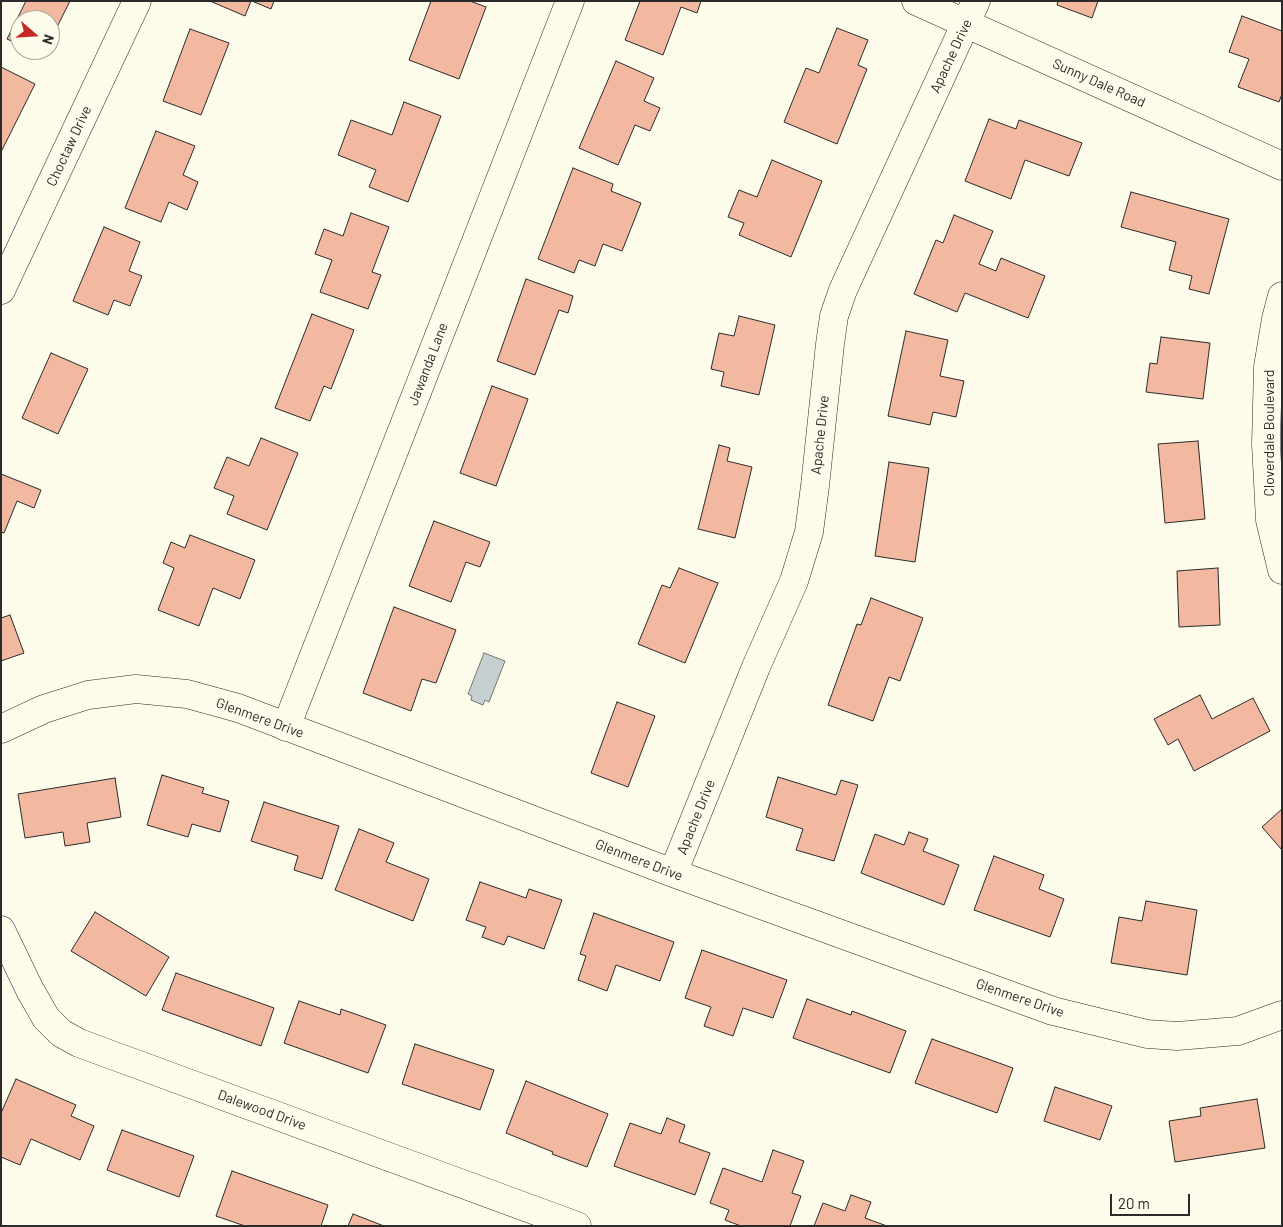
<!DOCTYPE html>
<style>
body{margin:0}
#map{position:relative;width:1283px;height:1227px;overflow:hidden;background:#fdfbea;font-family:Barlow,sans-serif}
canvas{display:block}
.frame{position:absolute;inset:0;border:2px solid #2b2b2b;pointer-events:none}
.north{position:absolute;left:10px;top:10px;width:50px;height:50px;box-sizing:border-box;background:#fdfbea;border:1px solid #a9a89e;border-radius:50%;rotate:109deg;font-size:14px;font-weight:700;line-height:20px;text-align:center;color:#2b2b2b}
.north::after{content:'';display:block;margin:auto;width:18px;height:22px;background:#c62828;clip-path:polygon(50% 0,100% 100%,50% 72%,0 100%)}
.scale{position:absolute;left:1110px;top:1194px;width:80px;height:22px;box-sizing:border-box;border:2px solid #2b2b2b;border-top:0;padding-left:6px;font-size:15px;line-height:18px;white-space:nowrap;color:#2b2b2b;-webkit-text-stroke:4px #fdfbea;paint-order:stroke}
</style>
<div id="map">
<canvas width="1283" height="1227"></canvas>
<div class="frame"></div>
<div class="north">N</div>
<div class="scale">20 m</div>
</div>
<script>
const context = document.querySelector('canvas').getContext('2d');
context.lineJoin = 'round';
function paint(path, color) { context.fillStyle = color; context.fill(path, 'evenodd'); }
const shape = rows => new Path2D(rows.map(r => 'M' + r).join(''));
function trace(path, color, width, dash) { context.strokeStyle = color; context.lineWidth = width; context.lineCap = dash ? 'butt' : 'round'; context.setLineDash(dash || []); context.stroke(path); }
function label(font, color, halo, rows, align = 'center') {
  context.font = font + ' Barlow,sans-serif'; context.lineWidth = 4; context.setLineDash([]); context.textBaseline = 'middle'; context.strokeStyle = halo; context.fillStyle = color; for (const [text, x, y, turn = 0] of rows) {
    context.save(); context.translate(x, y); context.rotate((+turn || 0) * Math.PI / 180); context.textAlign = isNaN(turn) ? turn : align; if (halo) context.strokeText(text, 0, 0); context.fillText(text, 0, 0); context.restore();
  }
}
const water = shape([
 [484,653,505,661,489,702,485,700,483,705,471,700,472,696,468,694,484,653]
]);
const building = shape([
 [26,1,70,1,50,41,50,20,20,20,20,45,7,39,26,1],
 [210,1,251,1,245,16,210,1],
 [252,1,274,1,271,9,252,1],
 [431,1,470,1,486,7,459,79,409,60,431,1],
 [640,1,701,1,697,13,681,7,663,55,625,40,640,1],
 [1058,1,1098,1,1092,18,1057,5,1058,1],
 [1242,16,1282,31,1282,94,1279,102,1238,87,1249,59,1229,52,1242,16],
 [837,28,868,40,858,65,867,69,837,144,784,122,806,68,819,73,837,28],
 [190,29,229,43,201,115,163,101,190,29],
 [29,50,46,50,42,56,29,50],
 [616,61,654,78,644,101,660,108,650,131,635,125,618,165,579,148,616,61],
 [1,67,35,84,1,152,1,67],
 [404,102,441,116,408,202,369,187,376,170,338,155,351,120,392,135,404,102],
 [989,119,1016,129,1019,120,1082,143,1069,176,1025,160,1011,199,965,181,989,119],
 [156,131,195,146,183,175,198,182,187,210,169,202,161,222,125,208,156,131],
 [772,160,822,181,791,257,739,235,744,223,728,217,739,190,757,197,772,160],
 [573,168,613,184,611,191,641,203,622,251,603,244,595,266,579,260,574,273,538,259,573,168],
 [1131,192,1229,219,1209,294,1189,289,1192,276,1169,270,1176,242,1121,227,1131,192],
 [351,213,389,227,372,272,381,275,368,309,320,292,332,260,315,254,324,229,343,236,351,213],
 [954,215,993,231,979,264,996,271,1001,258,1045,276,1028,318,965,293,957,312,914,294,936,240,943,243,954,215],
 [104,227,140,242,129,271,142,276,130,306,114,300,108,315,73,301,104,227],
 [526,279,573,296,568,313,559,310,535,375,497,361,526,279],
 [312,314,354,330,331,389,324,386,310,421,275,408,312,314],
 [739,316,775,325,759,395,721,386,724,372,711,369,719,333,734,336,739,316],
 [906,331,948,340,940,376,964,381,956,417,933,412,930,425,888,416,906,331],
 [1161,337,1210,343,1203,399,1146,392,1150,363,1157,364,1161,337],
 [51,353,88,369,58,434,22,418,51,353],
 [492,386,528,399,496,486,460,473,492,386],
 [261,438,298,453,267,530,227,514,234,496,214,488,227,457,249,466,261,438],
 [1198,441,1205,519,1165,523,1158,444,1198,441],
 [719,445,730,448,727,461,752,467,735,538,698,529,719,445],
 [889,462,929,468,915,562,875,556,889,462],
 [1,474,41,490,34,508,17,501,4,533,1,532,1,474],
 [434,521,490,542,480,567,466,562,451,602,409,586,434,521],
 [190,535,255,560,240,599,213,588,199,626,158,610,174,568,163,563,171,542,185,548,190,535],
 [679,568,718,583,685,663,638,644,662,585,670,588,679,568],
 [1218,568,1220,625,1179,627,1177,571,1218,568],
 [871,598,923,618,900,681,889,677,873,721,828,705,857,624,861,625,871,598],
 [394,607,456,630,436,683,422,679,411,711,363,693,394,607],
 [10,615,24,653,1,661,1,618,10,615],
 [1200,695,1212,719,1253,698,1270,731,1194,771,1178,739,1168,745,1154,719,1200,695],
 [617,702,655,716,628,787,591,773,617,702],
 [162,775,204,788,202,793,229,801,220,832,192,824,188,837,147,825,162,775],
 [778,777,836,795,841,780,858,785,834,861,796,850,803,829,766,817,778,777],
 [115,778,121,817,87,823,90,842,65,846,63,832,25,838,18,794,115,778],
 [264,802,339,826,322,879,294,870,298,856,251,841,264,802],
 [1282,809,1282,850,1262,827,1282,809],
 [359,829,394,843,386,862,429,879,413,921,335,890,359,829],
 [909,832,928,839,923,851,959,865,944,905,861,873,875,834,904,845,909,832],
 [994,856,1044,875,1039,889,1064,899,1050,937,974,910,994,856],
 [480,882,526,898,529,889,562,900,544,949,508,936,504,945,482,937,486,927,466,920,480,882],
 [1146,901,1197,910,1187,975,1111,963,1119,917,1142,921,1146,901],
 [95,912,169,957,146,996,71,951,95,912],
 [594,913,674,942,660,981,616,965,607,991,578,980,586,956,580,954,594,913],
 [702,950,787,980,773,1018,743,1008,733,1036,704,1026,711,1007,685,998,702,950],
 [176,973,274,1008,261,1046,162,1010,176,973],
 [807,999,851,1015,852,1011,906,1031,890,1073,793,1038,807,999],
 [299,1001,340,1015,341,1009,386,1025,368,1073,284,1043,299,1001],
 [932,1039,1013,1068,997,1113,915,1083,932,1039],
 [415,1044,494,1070,480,1110,402,1084,415,1044],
 [16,1079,76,1105,71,1116,94,1126,80,1160,31,1139,20,1165,1,1157,1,1113,16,1079],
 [526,1081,608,1114,587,1167,552,1154,553,1152,506,1133,526,1081],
 [1055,1087,1112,1106,1100,1140,1044,1121,1055,1087],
 [1257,1099,1265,1148,1175,1162,1169,1121,1201,1116,1200,1108,1257,1099],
 [667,1118,685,1125,679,1142,710,1153,695,1195,614,1166,630,1123,661,1134,667,1118],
 [122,1130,194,1156,179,1197,107,1170,122,1130],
 [773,1150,804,1161,792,1193,801,1196,790,1226,741,1226,725,1220,729,1210,710,1203,723,1168,762,1182,773,1150],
 [232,1171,328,1205,321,1226,245,1226,216,1216,232,1171],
 [851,1195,871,1202,865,1218,887,1226,814,1226,823,1203,845,1211,851,1195],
 [353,1214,384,1226,348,1226,353,1214]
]);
const minor = shape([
 [916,1,1282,166],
 [1,290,137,1],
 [1282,296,1276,319,1268,367,1266,444,1270,520,1282,570],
 [286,727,570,1],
 [1,729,44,709,88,695,136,689,187,694,238,708,673,873,1053,1011,1147,1034,1177,1036,1238,1031,1282,1015],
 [673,873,756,667,794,581,809,532,815,486,830,344,834,316,843,290,976,1],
 [1,930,30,990,46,1018,61,1033,79,1043,577,1226]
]);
const streetNames = [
 ["Apache Drive",951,56,-65],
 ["Sunny Dale Road",1099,83,24],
 ["Choctaw Drive",69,146,-65],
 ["Jawanda Lane",428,364,-69],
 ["Cloverdale Boulevard",1269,433,-90],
 ["Apache Drive",820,435,-84],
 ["Glenmere Drive",260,718,20],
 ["Apache Drive",696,817,-68],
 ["Glenmere Drive",639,860,21],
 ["Glenmere Drive",1020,998,19],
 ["Dalewood Drive",262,1110,20]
];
paint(water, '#c7d0d0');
trace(water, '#74746e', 1);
paint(building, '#f2b8a0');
trace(building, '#2b2b2b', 1);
trace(minor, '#2b2b2b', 29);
trace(minor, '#fdfbea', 28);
label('14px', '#2b2b2b', '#fdfbea', streetNames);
</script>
